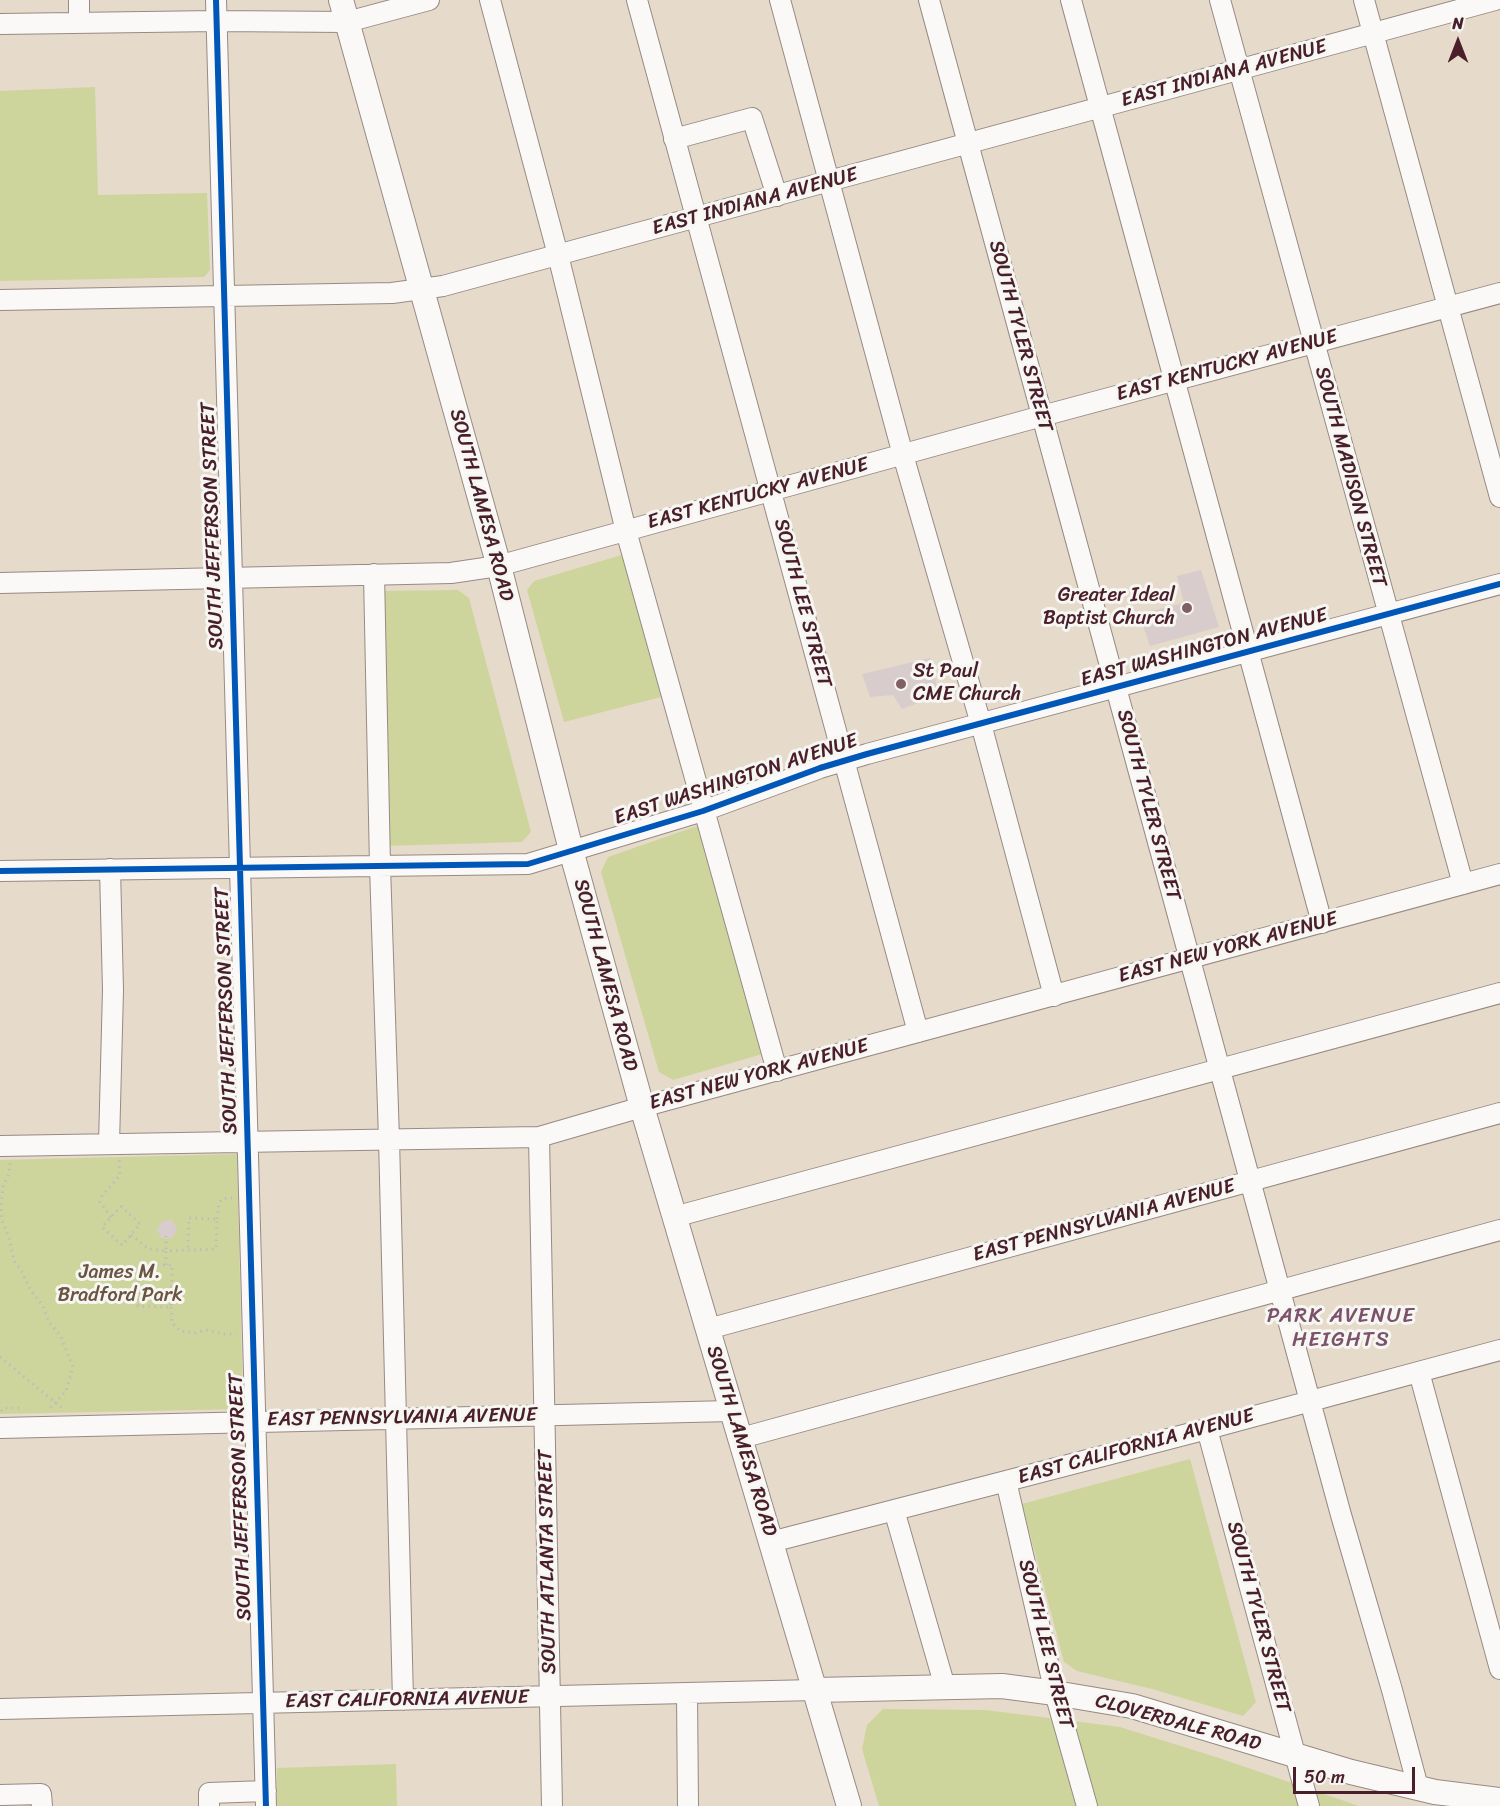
<!DOCTYPE html>
<style>
body{margin:0}
#map{position:relative;width:1500px;height:1806px;overflow:hidden;background:#e6daca;font-family:Sriracha,sans-serif}
canvas{display:block}
.north{position:absolute;left:1428px;top:12px;width:60px;height:60px;-webkit-text-stroke:4px #f6f6f2;paint-order:stroke;rotate:0deg;font-size:16px;font-weight:700;line-height:24px;text-align:center;color:#4a1f2b}
.north::after{content:'';display:block;margin:auto;width:21px;height:27px;background:#4a1f2b;clip-path:polygon(50% 0,100% 100%,50% 72%,0 100%)}
.scale{position:absolute;left:1293px;top:1767px;width:122px;height:27px;box-sizing:border-box;border:3px solid #4a1f2b;border-top:0;padding-left:8px;font-size:18px;line-height:21px;white-space:nowrap;color:#4a1f2b;-webkit-text-stroke:4px #f6f6f2;paint-order:stroke}
</style>
<div id="map">
<canvas width="1500" height="1806"></canvas>
<div class="north">N</div>
<div class="scale">50 m</div>
</div>
<script>
const context = document.querySelector('canvas').getContext('2d');
context.lineJoin = 'round';
function paint(path, color) { context.fillStyle = color; context.fill(path, 'evenodd'); }
const shape = rows => new Path2D(rows.map(r => 'M' + r).join(''));
function trace(path, color, width, dash) { context.strokeStyle = color; context.lineWidth = width; context.lineCap = dash ? 'butt' : 'round'; context.setLineDash(dash || []); context.stroke(path); }
function label(font, color, halo, rows, align = 'center') {
  context.font = font + ' Sriracha,sans-serif'; context.lineWidth = 6; context.setLineDash([]); context.textBaseline = 'middle'; context.strokeStyle = halo; context.fillStyle = color; for (const [text, x, y, turn = 0] of rows) {
    context.save(); context.translate(x, y); context.rotate((+turn || 0) * Math.PI / 180); context.textAlign = isNaN(turn) ? turn : align; if (halo) context.strokeText(text, 0, 0); context.fillText(text, 0, 0); context.restore();
  }
}
const green = shape([
 [95,87,98,195,207,193,210,270,204,277,0,281,0,91],
 [625,554,665,696,564,722,527,590,534,581],
 [458,590,469,598,531,832,522,842,384,846,379,591],
 [700,825,766,1053,673,1080,659,1072,601,872,608,857],
 [237,1154,243,1409,0,1414,0,1160],
 [1190,1459,1256,1702,1243,1716,1152,1689,1077,1671,1064,1662,1022,1504],
 [883,1709,985,1710,1120,1727,1219,1758,1359,1806,879,1806,862,1749,867,1725],
 [396,1764,397,1806,277,1806,277,1768]
]);
const building = shape([
 [1201,570,1219,627,1150,646,1139,614,1184,603,1177,576],
 [930,658,939,695,902,709,893,695,870,697,862,674],
 [172,1220,177,1229,172,1238,161,1238,157,1229,162,1221]
]);
const path = shape([
 [10,1163,9,1174,3,1186,1,1207,2,1220,9,1238,14,1261,21,1270,30,1289,43,1306,49,1322,60,1335,73,1367,66,1391,48,1410],
 [121,1206,140,1224,122,1245,102,1227,121,1206],
 [111,1217,100,1202,102,1196,120,1175,119,1160],
 [217,1219,219,1203,222,1199,232,1198],
 [131,1235,149,1249,166,1251,166,1236],
 [139,1265,172,1265,171,1307,138,1306,139,1265],
 [166,1265,166,1251,216,1249,217,1219,189,1218,188,1249],
 [171,1307,172,1323,180,1331,194,1333,206,1330,225,1334,236,1334],
 [0,1357,63,1409],
 [1,1411,4,1408,20,1408,22,1410]
]);
const minor = shape([
 [79,0,79,23],
 [216,0,266,1806],
 [490,0,558,255,626,531,777,1071],
 [637,0,918,1032],
 [780,0,903,455,981,724,1054,996],
 [929,0,1341,1515,1392,1690,1418,1787],
 [1071,0,1322,923],
 [1220,0,1463,884],
 [1364,0,1500,497],
 [0,24,216,21,347,22,429,0],
 [674,139,752,118,777,196],
 [0,300,392,293,443,286,1495,0],
 [374,574,380,866,389,1139,403,1700],
 [0,583,451,573,498,566,1042,416,1500,293],
 [0,871,528,864,703,811,820,768,867,754,1500,584],
 [539,1137,552,1806],
 [109,1144,113,990,110,869],
 [0,1146,539,1137,642,1107,1500,874],
 [674,1217,1500,993],
 [708,1329,1500,1113],
 [1419,1372,1500,1669],
 [0,1428,732,1411],
 [1207,1429,1309,1806],
 [741,1438,1500,1230],
 [1006,1481,1055,1693,1087,1806],
 [894,1510,945,1687],
 [771,1542,1207,1429,1500,1350],
 [687,1693,688,1806],
 [0,1709,815,1690],
 [0,1795,41,1794,42,1806],
 [209,1806,209,1793,266,1791]
]);
const major = shape([
 [341,0,500,570,571,850,642,1107,849,1806],
 [815,1690,1002,1686,1055,1693,1132,1706,1351,1772,1435,1792,1500,1800]
]);
const cycleway = shape([
 [216,0,266,1806],
 [0,871,528,864,703,811,820,768,867,754,1500,584]
]);
const markers = [
 [1187,608,6,"#816063"],
 [901,684,6,"#816063"]
];
const streetNames = [
 ["EAST INDIANA AVENUE",1224,74,-15],
 ["EAST INDIANA AVENUE",755,202,-15],
 ["SOUTH TYLER STREET",1020,336,75],
 ["EAST KENTUCKY AVENUE",1227,366,-15],
 ["SOUTH MADISON STREET",1350,477,75],
 ["EAST KENTUCKY AVENUE",758,494,-15],
 ["SOUTH LAMESA ROAD",481,505,75],
 ["SOUTH JEFFERSON STREET",213,526,-92],
 ["SOUTH LEE STREET",802,603,75],
 ["EAST WASHINGTON AVENUE",1204,648,-15],
 ["EAST WASHINGTON AVENUE",736,780,-18],
 ["SOUTH TYLER STREET",1148,805,75],
 ["EAST NEW YORK AVENUE",1228,948,-15],
 ["SOUTH LAMESA ROAD",605,975,75],
 ["SOUTH JEFFERSON STREET",227,1011,-92],
 ["EAST NEW YORK AVENUE",759,1075,-15],
 ["EAST PENNSYLVANIA AVENUE",1104,1221,-15],
 ["EAST PENNSYLVANIA AVENUE",402,1418,-1],
 ["SOUTH LAMESA ROAD",741,1441,73],
 ["EAST CALIFORNIA AVENUE",1136,1447,-15],
 ["SOUTH JEFFERSON STREET",241,1497,-92],
 ["SOUTH ATLANTA STREET",548,1562,-91],
 ["SOUTH TYLER STREET",1258,1617,75],
 ["SOUTH LEE STREET",1045,1644,76],
 ["EAST CALIFORNIA AVENUE",407,1700,-1],
 ["CLOVERDALE ROAD",1178,1723,15]
];
const poiNames = [
 ["Greater Ideal",1175,596],
 ["Baptist Church",1175,619],
 ["St Paul",913,672,"left"],
 ["CME Church",913,695,"left"]
];
const parkNames = [
 ["James M.",120,1273],
 ["Bradford Park",120,1296]
];
const neighbourhoodNames = [
 ["PARK AVENUE",1341,1317],
 ["HEIGHTS",1341,1341]
];
paint(green, '#cdd59c');
paint(building, '#d9cccd');
trace(minor, '#978a84', 22);
trace(major, '#978a84', 26);
trace(path, '#c2bbba', 3, [1.5, 4.5]);
trace(minor, '#fbf9f7', 20);
trace(major, '#fbf9f7', 24);
trace(cycleway, '#0057b8', 6);
for (const [x, y, r, color] of markers) { const dot = new Path2D(); dot.arc(x, y, r, 0, 2 * Math.PI); context.fillStyle = color; context.fill(dot); trace(dot, '#f6f6f2', 2); }
label('20px', '#4a1f2b', '#f6f6f2', streetNames);
label('20px', '#4a1f2b', '#f6f6f2', poiNames, 'right');
label('20px', '#6b5442', '#f6f6f2', parkNames);
context.letterSpacing = '1.5px';
label('21px', '#7c526a', '#f6f6f2', neighbourhoodNames);
context.letterSpacing = '0px';
</script>
